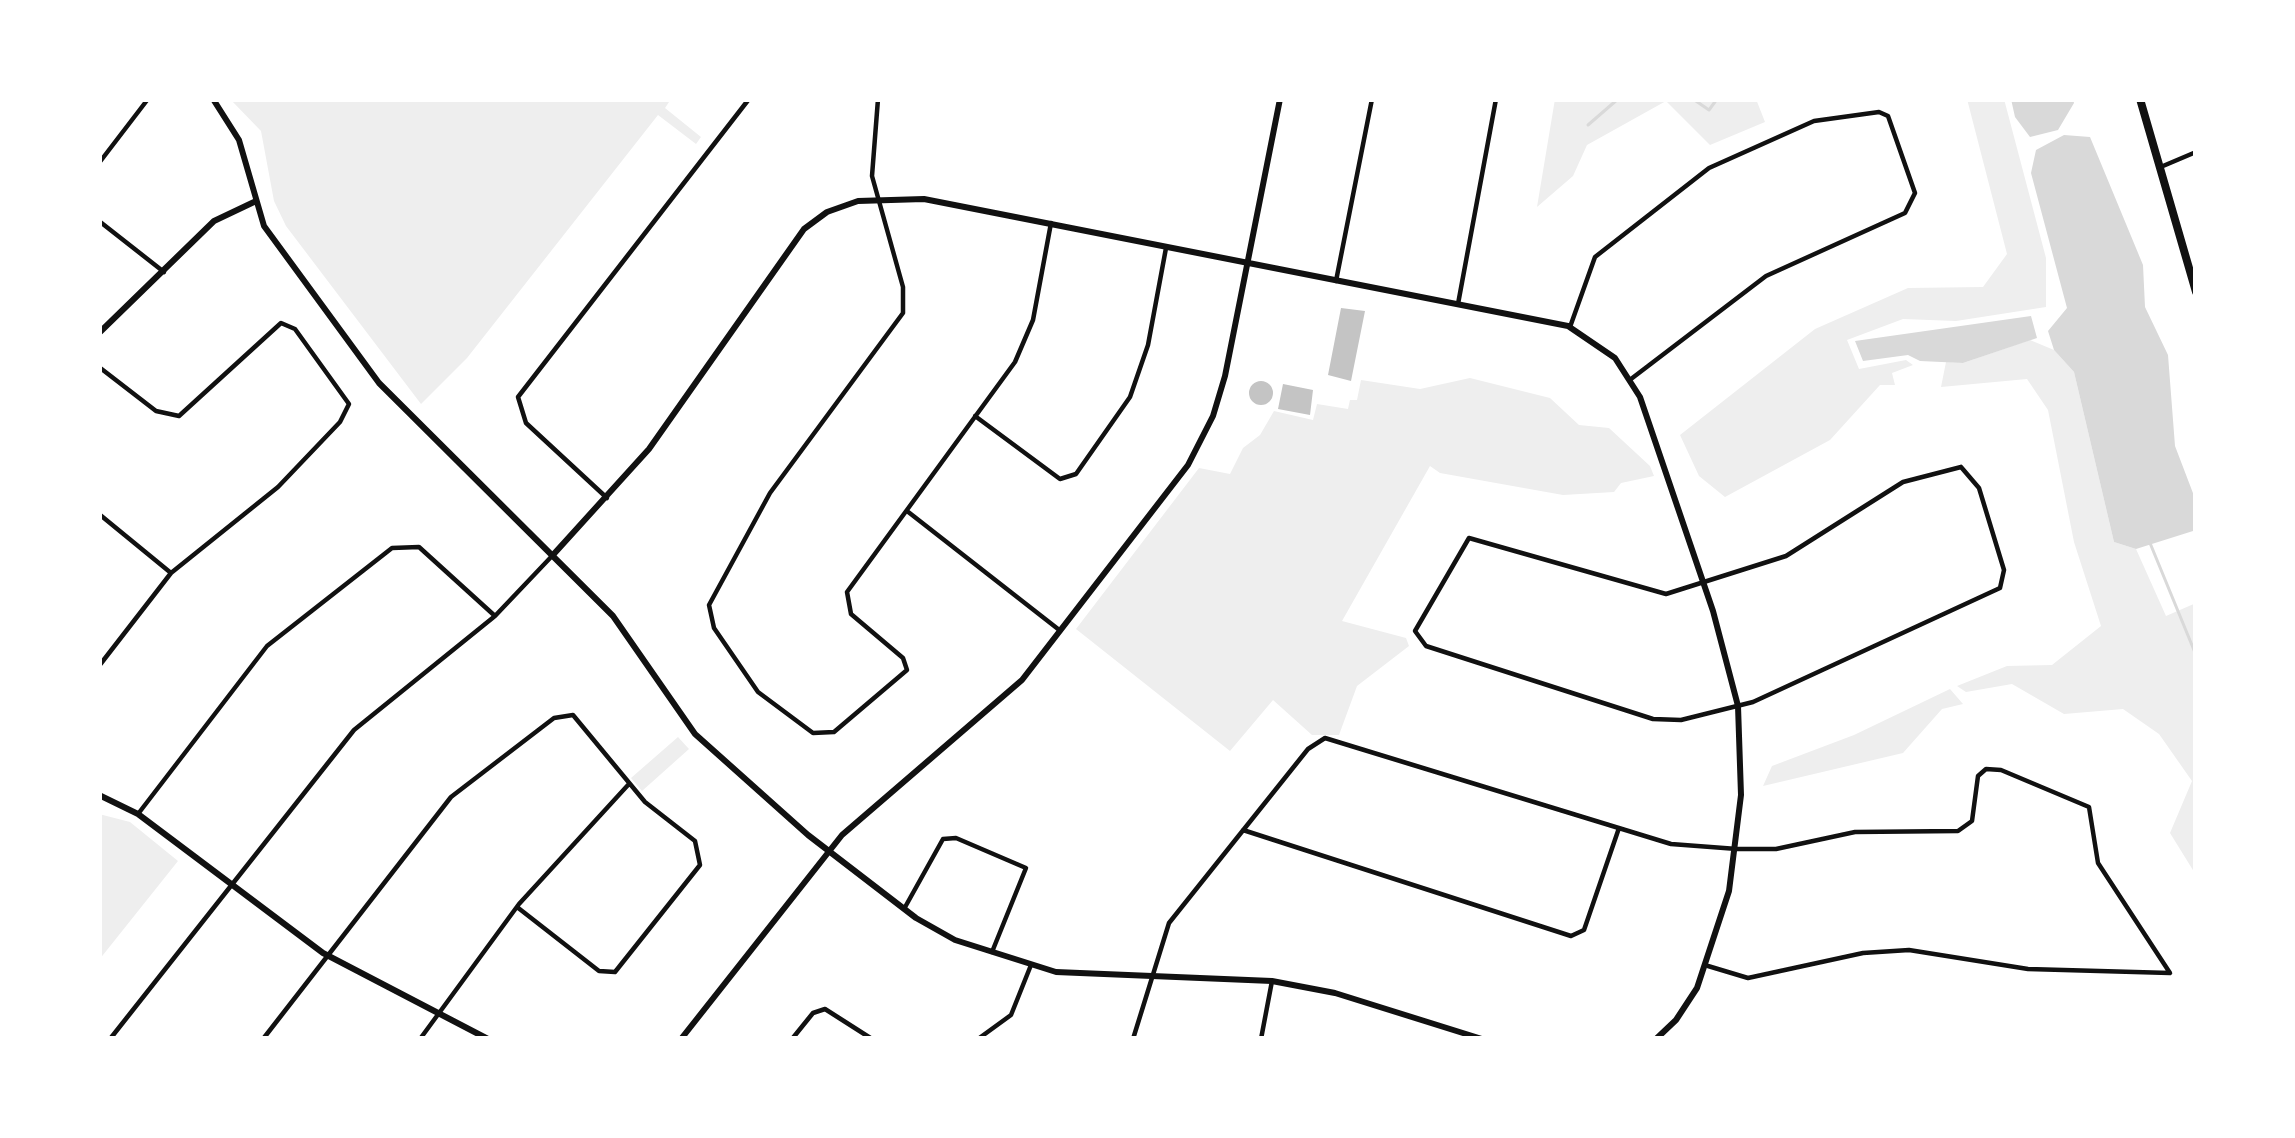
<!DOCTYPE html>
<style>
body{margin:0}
#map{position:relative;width:2295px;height:1138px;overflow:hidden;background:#fff;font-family:Commissioner,sans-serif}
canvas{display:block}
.frame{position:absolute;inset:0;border:102px solid #fff;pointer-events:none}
</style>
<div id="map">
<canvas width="2295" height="1138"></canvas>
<div class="frame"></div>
</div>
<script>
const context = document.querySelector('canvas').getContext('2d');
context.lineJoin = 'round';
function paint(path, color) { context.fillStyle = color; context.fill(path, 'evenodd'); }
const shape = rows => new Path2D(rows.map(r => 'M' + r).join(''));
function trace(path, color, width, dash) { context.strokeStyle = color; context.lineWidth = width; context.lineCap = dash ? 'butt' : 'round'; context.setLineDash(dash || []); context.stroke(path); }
const green = shape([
 [230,99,671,99,665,108,701,137,696,144,658,115,467,358,421,404,286,226,274,201,261,131],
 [1555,99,1756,99,1765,122,1710,145,1666,101,1587,145,1573,176,1537,207],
 [1967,99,2004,99,2046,258,2046,307,1956,321,1903,319,1847,340,1859,369,1906,360,1913,365,1892,373,1895,385,1880,385,1830,440,1725,497,1699,476,1680,435,1815,329,1908,288,1983,287,2007,254],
 [2030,340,2054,350,2074,372,2114,542,2136,549,2166,616,2196,603,2196,875,2170,833,2192,781,2159,734,2123,709,2064,714,2012,684,1966,692,1957,686,2007,666,2052,665,2101,626,2074,542,2048,410,2027,379,1941,387,1946,362,1963,363],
 [1470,378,1550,398,1579,425,1609,428,1650,466,1654,476,1621,483,1614,492,1563,495,1440,473,1430,466,1342,621,1406,638,1409,646,1357,686,1339,735,1312,735,1273,700,1230,751,1076,629,1199,468,1230,474,1243,448,1260,435,1274,411,1313,420,1317,404,1348,409,1350,400,1357,400,1361,380,1420,389],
 [1950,689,1963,704,1942,709,1903,753,1763,786,1772,766,1854,735],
 [678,737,689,749,642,791,631,778],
 [99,814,130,822,178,861,99,960]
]);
const water = shape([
 [2011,99,2073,99,2074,103,2058,130,2030,137,2015,117],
 [2064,135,2090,137,2143,265,2145,307,2168,355,2175,446,2196,501,2193,531,2136,549,2114,542,2074,372,2054,350,2048,331,2067,308,2031,173,2036,150],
 [2031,316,2037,338,1963,363,1920,361,1908,355,1863,361,1855,341]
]);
const stream = shape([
 [1693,99,1709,110,1717,99],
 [1588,125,1618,99],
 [2150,543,2196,655]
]);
const building = shape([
 [1341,308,1365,311,1351,381,1328,375],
 '1249 393a12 12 0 1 1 24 0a12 12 0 1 1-24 0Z',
 [1283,384,1313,390,1310,415,1278,409]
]);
const minor = shape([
 [878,99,872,176,903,287,903,313,770,493,709,605,714,628,758,692,813,733,834,732,907,670,903,658,851,614,847,592,1015,362,1033,320,1051,223],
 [99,163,148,99],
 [2163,166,2196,152],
 [99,221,164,272],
 [1336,281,1372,99],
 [1458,304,1496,99],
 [1570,327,1595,257,1709,168,1814,121,1879,112,1888,116,1915,193,1905,213,1766,276,1631,379],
 [99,367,156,411,179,416,281,323,295,329,349,404,340,422,278,487,171,573,99,666],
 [975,416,1060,479,1076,474,1130,397,1148,345,1166,248],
 [1961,467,1979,488,2004,570,2000,588,1753,702,1681,720,1653,719,1426,646,1415,631,1469,538,1666,594,1786,556,1903,482,1961,467],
 [607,498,526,423,518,397,749,99],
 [907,511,1058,629],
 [99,514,171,573],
 [138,814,267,646,392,548,419,547,495,616],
 [1243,830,1571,936,1584,930,1619,828],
 [904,909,943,839,956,838,1026,868,992,952],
 [110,1039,354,730,495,616,552,556],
 [263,1039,451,797,554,718,573,715,645,802,695,841,700,865,615,972,599,971,517,907],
 [420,1039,519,904,628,785],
 [792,1039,813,1013,825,1009,872,1039],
 [978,1039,1011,1015,1031,965],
 [1133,1039,1169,923,1308,749,1325,738,1671,844,1737,849,1776,849,1855,832,1958,831,1972,821,1978,776,1986,769,2001,770,2089,807,2098,863,2170,973,2028,969,1909,950,1863,953,1748,978,1708,966],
 [1261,1039,1272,981]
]);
const tertiary = shape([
 [213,99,239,140,264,226,379,383,613,616,695,734,808,835,916,918,955,940,1056,972,1272,981,1335,993,1482,1039],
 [99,333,214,221,254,202],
 [552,556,649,449,804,229,827,212,858,201,924,199,1568,326,1615,358,1640,397,1713,611,1738,706,1741,795,1729,891,1697,988,1676,1020,1656,1039],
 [99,795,138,814,323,953,488,1039],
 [681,1039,842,835,1022,680,1188,465,1213,416,1225,376,1280,99]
]);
const secondary = shape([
 [2140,99,2196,292]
]);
paint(green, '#eee');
paint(water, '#d9d9d9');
trace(stream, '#d9d9d9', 3);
paint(building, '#c4c4c4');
trace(minor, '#111', 4.5);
trace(tertiary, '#111', 6);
trace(secondary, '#111', 8);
</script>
